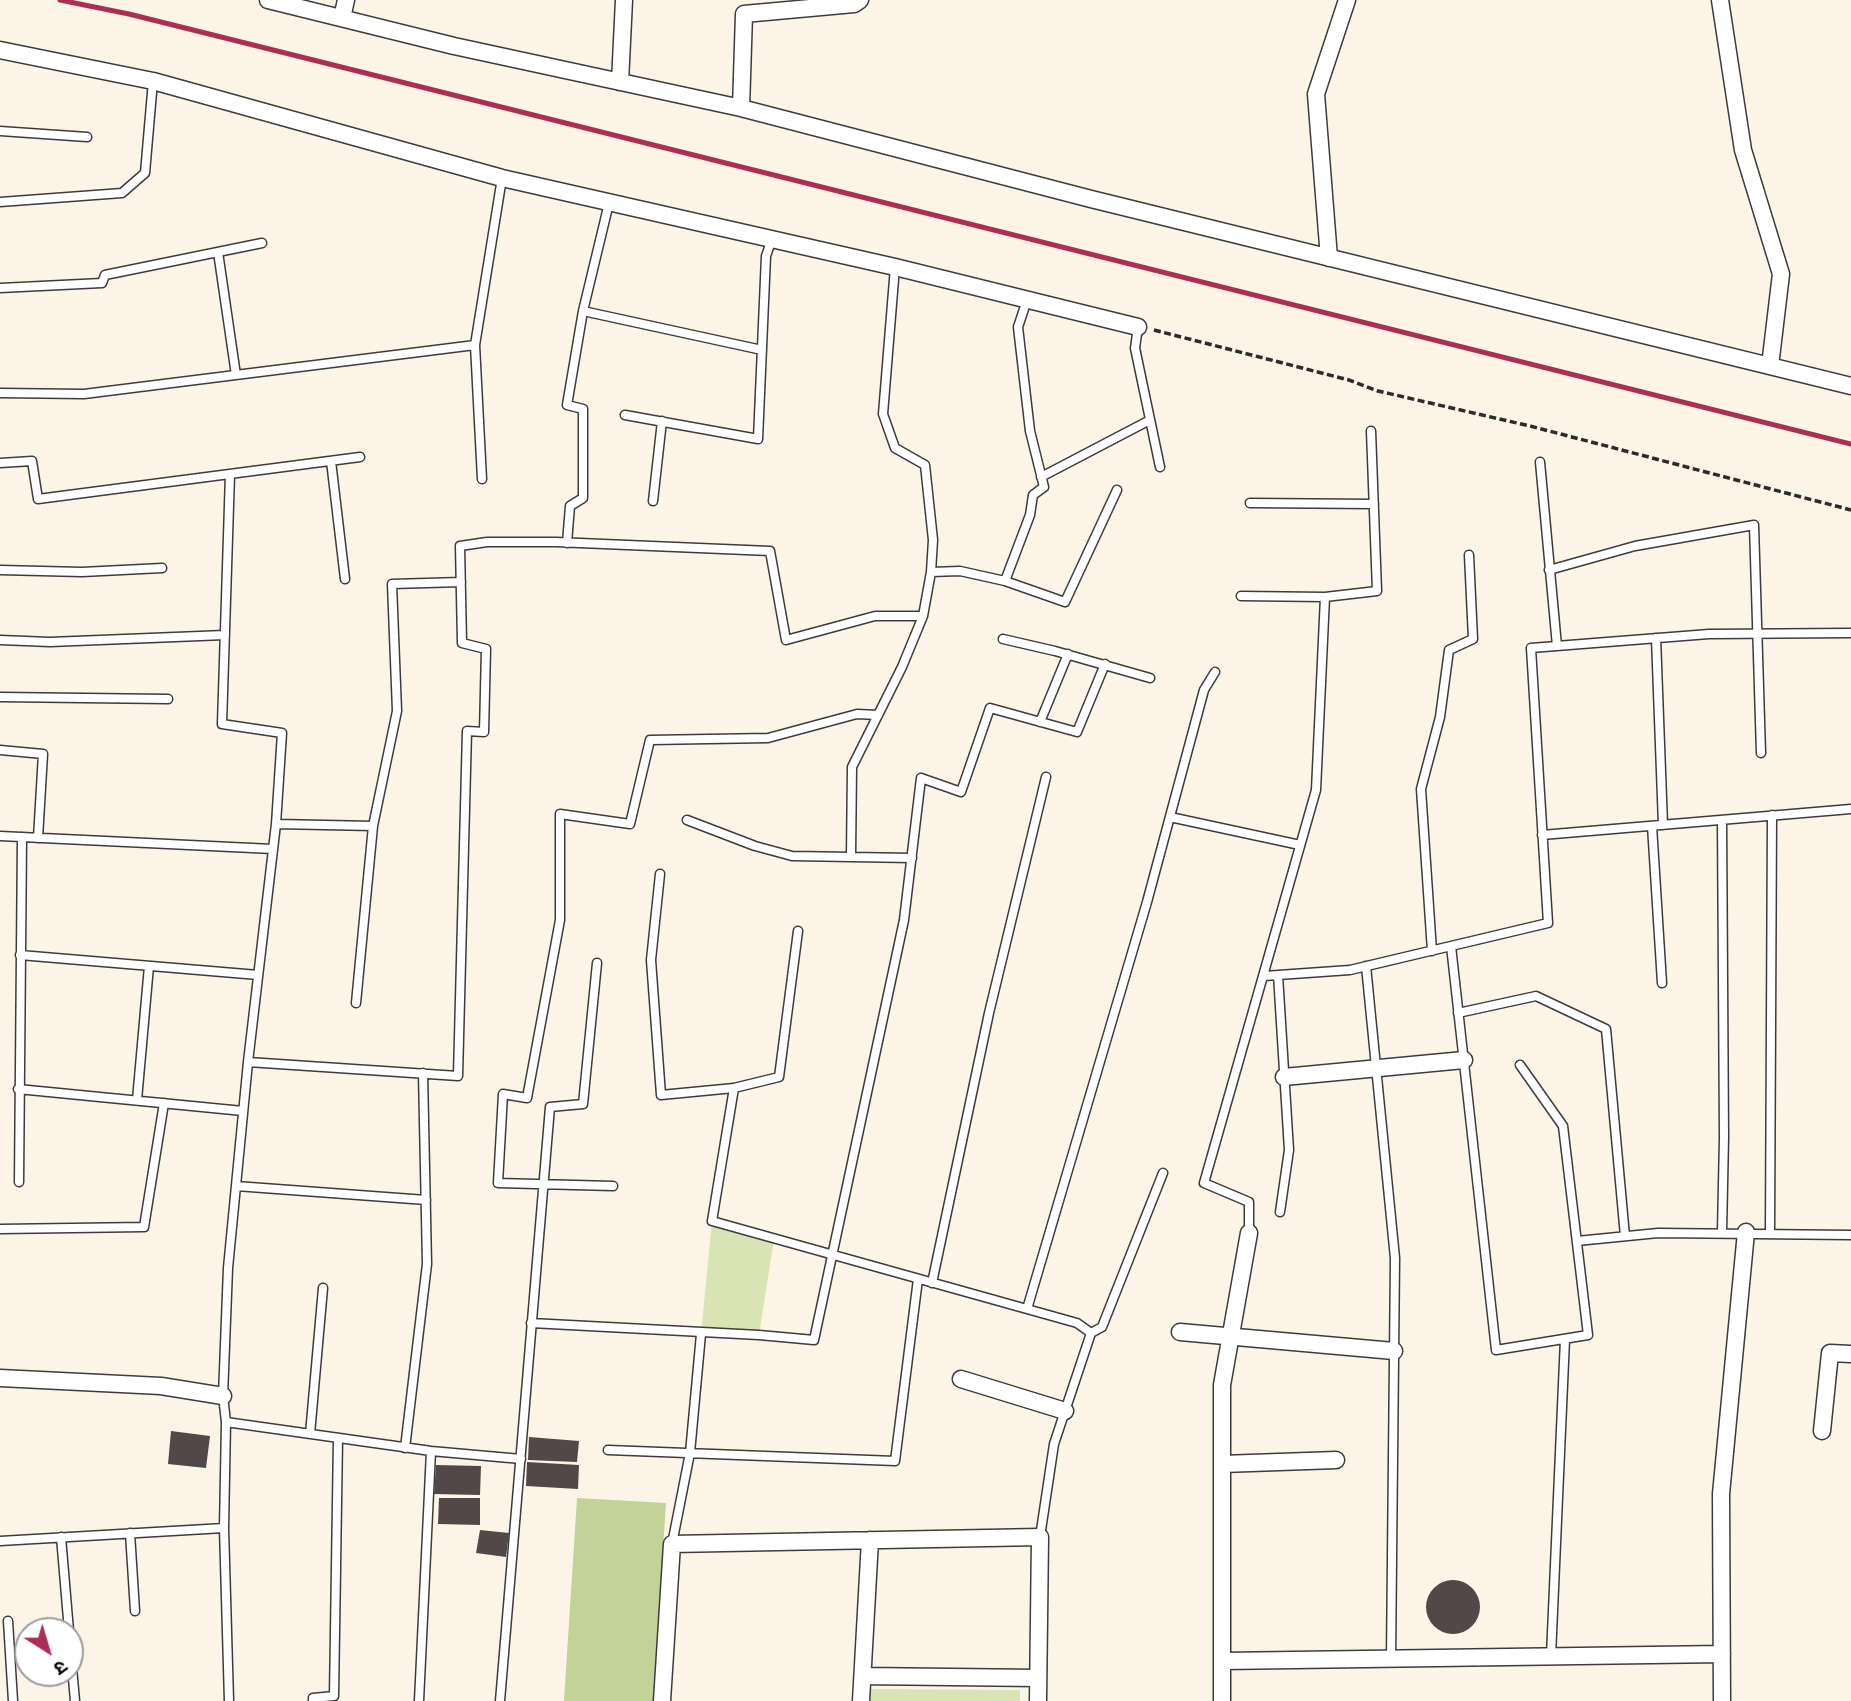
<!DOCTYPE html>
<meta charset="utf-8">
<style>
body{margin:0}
#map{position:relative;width:1851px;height:1701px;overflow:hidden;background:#fdf4e8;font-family:"Times New Roman","Noto Sans Devanagari",serif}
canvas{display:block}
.north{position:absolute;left:14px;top:1617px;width:70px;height:70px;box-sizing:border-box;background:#fff;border:2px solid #9d9d9d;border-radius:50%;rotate:143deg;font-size:19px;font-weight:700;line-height:28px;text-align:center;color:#090909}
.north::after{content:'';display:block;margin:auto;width:24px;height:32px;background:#ad2e53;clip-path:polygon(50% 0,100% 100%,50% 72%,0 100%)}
</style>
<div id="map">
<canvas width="1851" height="1701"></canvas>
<div class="north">उ</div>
</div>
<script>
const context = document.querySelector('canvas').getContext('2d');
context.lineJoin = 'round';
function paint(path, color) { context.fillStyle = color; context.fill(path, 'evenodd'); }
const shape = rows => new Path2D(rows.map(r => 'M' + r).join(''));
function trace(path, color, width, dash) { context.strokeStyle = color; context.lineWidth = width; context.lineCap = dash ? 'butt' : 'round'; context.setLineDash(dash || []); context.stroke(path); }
const green = shape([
 [712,1221,774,1239,759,1335,701,1334],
 [868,1689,1020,1690,1020,1701,868,1701]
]);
const forest = shape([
 [577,1498,666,1503,653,1701,564,1701]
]);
const building = shape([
 [171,1431,210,1436,206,1468,168,1464],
 [529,1437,579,1441,577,1462,528,1460],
 [527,1462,579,1465,578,1489,526,1486],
 [436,1465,481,1466,480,1495,434,1494],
 [439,1498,480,1498,480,1525,438,1524],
 [480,1530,509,1533,506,1557,476,1553],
 '1426 1607a27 27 0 1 1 54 0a27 27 0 1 1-54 0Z'
]);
const path = shape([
 [1154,330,1349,380,1378,391,1530,426,1851,510]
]);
const service = shape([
 [0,131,87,137],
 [0,202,122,193,145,173,153,81],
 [218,252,236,375],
 [0,288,102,283,105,275,262,243],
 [583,311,762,350],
 [1138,327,1135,348,1160,467],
 [0,393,84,394,475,345],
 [625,415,758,439,766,256,772,239],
 [331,461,345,579],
 [1540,462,1557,646],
 [0,463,32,461,38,499,360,457],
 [230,474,222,724,282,733,276,824],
 [1041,477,1150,420],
 [482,479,475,345,502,178],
 [653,501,662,421],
 [1250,503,1374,504],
 [567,543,570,506,583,498,583,409,567,405,583,311,609,203],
 [0,570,82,572,162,568],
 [1549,570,1635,546,1754,525,1761,753],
 [931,572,960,571,1005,581,1065,602,1117,490],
 [1005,581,1030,515,1033,495,1044,487,1030,431,1018,327,1027,300],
 [1241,596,1325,597,1377,591,1371,431],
 [1656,638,1663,825],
 [1003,639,1055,651,1150,678],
 [0,640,50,642,225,635],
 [0,697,168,699],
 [1040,722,1068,654],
 [0,750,43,754,38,838],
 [1170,817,1300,845],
 [687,820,755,846,792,856,912,858],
 [1652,826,1662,983],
 [1542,835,1851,809],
 [0,836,273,849],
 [851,856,852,767,902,667,923,616,931,572,933,540,925,465,895,448,883,414,895,267],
 [660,874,651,960,661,1095,734,1088,779,1077,798,931],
 [1451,946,1496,1350,1588,1335,1563,1126,1520,1065],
 [1432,951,1421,789,1440,717,1449,650,1473,639,1469,555],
 [20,955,258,975],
 [1366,966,1395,1258,1391,1659],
 [1278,975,1289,1150,1280,1212],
 [1264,976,1350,970,1548,923,1531,648,1709,634,1851,633],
 [356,1003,373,826,397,711,392,584,461,582],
 [1458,1013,1536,996,1606,1029,1625,1236],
 [248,1062,458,1076,467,731,484,732,486,649,462,643,460,546,487,542,556,542,770,551,786,640,875,616,923,616],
 [734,1088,712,1221,1077,1323,1091,1333],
 [18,1089,243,1111],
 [137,1100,149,966],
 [19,1182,22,837],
 [236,1186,426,1200],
 [613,1186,498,1183,503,1094,527,1098,560,920,560,814,630,824,650,740,768,738,857,714,878,715],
 [0,1229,144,1227,164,1103],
 [1722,1232,1724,1138,1722,820],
 [1249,1233,1249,1202,1204,1183,1316,790,1325,597],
 [1770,1233,1772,815],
 [1577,1241,1658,1233,1851,1235],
 [932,1283,989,1013,1046,777],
 [1027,1309,1147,902,1204,690,1215,672],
 [531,1323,759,1335,814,1340,904,920,921,778,961,792,990,708,1077,732,1105,664],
 [226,1422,431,1451,521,1459],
 [310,1434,323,1288],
 [405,1448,427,1264,423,1073],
 [608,1450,895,1461,918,1279],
 [130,1533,135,1611],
 [61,1537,69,1631],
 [1040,1537,1054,1444,1091,1333,1102,1327,1163,1173],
 [0,1541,224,1528],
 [672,1544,690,1453,701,1334],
 [8,1621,13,1701],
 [70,1645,75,1701],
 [1551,1656,1565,1339],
 [229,1701,224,1528,226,1422,223,1396,228,1268,248,1062,276,824,373,826],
 [313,1701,313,1698,334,1696,338,1438],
 [419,1701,431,1451],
 [500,1701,550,1107,583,1104,597,963]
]);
const minor = shape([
 [268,0,454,46,741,108,1091,199,1851,386],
 [1720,0,1743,150,1781,274,1770,366],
 [342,18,346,0],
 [0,50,153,81,502,178,895,267,1138,327],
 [620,82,624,0],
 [741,108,744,14,854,4,860,0],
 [1329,258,1316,94,1347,0],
 [1284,1077,1464,1060],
 [1180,1332,1394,1351],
 [0,1378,161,1386,223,1396],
 [961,1379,1065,1411],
 [1822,1431,1830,1353,1851,1354],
 [1222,1464,1336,1460],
 [1222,1661,1722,1654],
 [863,1676,1038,1678],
 [662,1701,672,1544,1040,1537,1038,1701],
 [861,1701,870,1540],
 [1222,1701,1222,1385,1249,1233],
 [1722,1701,1721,1494,1746,1232]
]);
const rail = shape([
 [60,0,129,14,1851,444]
]);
paint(green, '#d9e4b5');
paint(forest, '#c1d396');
paint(building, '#514847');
trace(service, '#3c3c3c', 11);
trace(minor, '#3c3c3c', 19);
trace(path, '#2b2b2b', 3.5, [7, 3.5]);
trace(service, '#fff', 8);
trace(minor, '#fff', 16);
trace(rail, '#ad2e53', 5);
</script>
